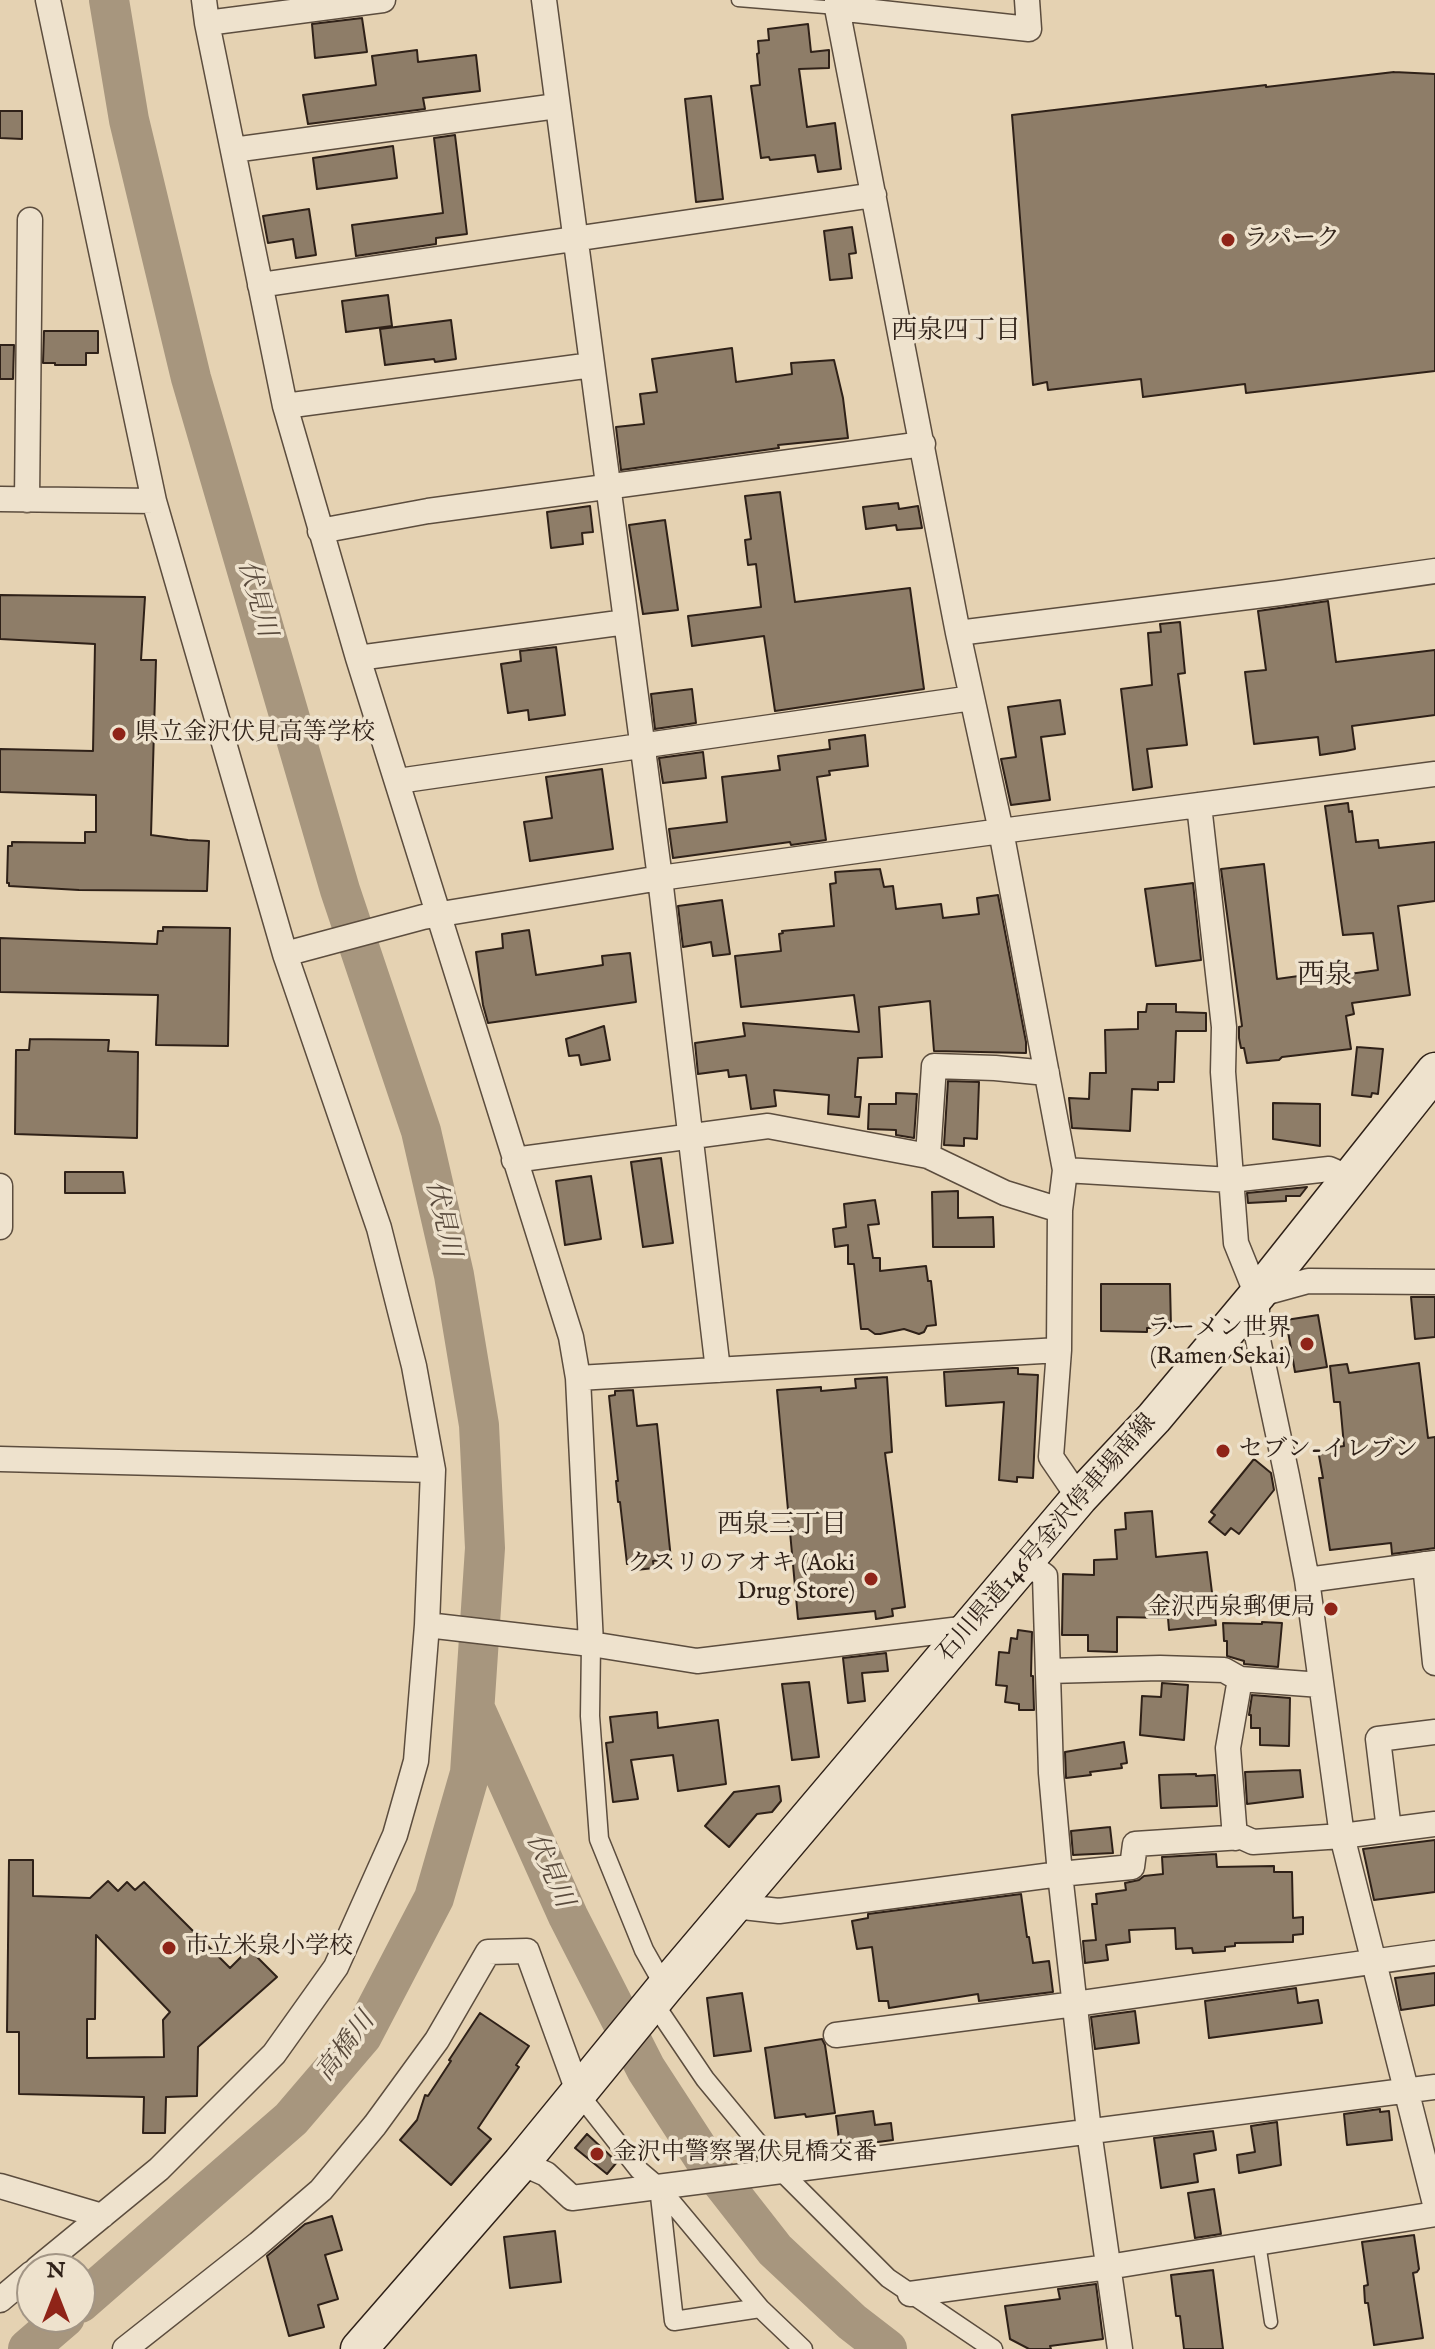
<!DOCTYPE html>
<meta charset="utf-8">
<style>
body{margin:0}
#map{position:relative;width:1435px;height:2349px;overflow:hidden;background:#e5d2b2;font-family:"IM FELL English",serif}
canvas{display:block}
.north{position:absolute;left:16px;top:2253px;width:80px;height:80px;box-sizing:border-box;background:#eee2cd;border:2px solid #a29585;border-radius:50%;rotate:0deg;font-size:22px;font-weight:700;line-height:32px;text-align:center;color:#2f2118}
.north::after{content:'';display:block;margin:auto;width:28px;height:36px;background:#8f2418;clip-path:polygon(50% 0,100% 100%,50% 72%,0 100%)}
</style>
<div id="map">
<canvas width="1435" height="2349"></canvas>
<div class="north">N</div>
</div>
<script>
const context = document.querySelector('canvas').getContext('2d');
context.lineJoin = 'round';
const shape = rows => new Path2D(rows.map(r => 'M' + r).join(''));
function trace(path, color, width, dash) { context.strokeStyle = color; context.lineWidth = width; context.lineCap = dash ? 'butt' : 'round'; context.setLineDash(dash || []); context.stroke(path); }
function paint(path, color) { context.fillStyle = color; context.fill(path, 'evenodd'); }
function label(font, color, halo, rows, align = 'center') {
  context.font = font + ' "IM FELL English","Noto Serif JP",serif'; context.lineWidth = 7; context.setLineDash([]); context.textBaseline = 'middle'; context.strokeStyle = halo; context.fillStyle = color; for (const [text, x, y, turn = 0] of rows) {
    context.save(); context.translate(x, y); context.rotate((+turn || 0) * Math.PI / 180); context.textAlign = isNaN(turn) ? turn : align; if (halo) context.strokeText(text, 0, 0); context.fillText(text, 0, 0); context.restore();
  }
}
const river = shape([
 [476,1711,568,1916,646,2069,707,2163,775,2250,852,2322,887,2349],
 [80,2303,291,2119,362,2036,434,1898,470,1773,485,1548,479,1425,454,1275,421,1131,340,890,191,378,129,120,109,0],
 [28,2349,65,2317]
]);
const building = shape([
 [362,18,367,52,315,58,312,24,362,18],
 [808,24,811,52,829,50,829,68,799,69,807,127,835,123,841,169,818,172,815,155,770,160,769,157,761,158,751,86,760,85,757,54,759,53,758,41,769,40,768,29,808,24],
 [417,50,418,62,476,55,480,91,423,98,425,109,308,124,303,95,376,85,372,56,417,50],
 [1394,72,1435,74,1435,371,1246,393,1245,384,1143,397,1141,379,1048,390,1047,382,1033,385,1012,115,1266,85,1266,87,1394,72],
 [711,96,723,199,696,202,685,99,711,96],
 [0,111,22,111,22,139,0,138,0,111],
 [455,135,467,234,436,238,436,244,356,256,352,225,443,213,434,138,455,135],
 [393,146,397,178,317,189,313,158,393,146],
 [309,209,316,255,296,258,293,239,268,243,263,216,309,209],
 [852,227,856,253,849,254,852,278,830,280,824,231,852,227],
 [388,295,392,326,346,332,342,301,388,295],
 [451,320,456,359,435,362,434,359,385,365,380,329,451,320],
 [44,331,98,331,98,353,86,353,86,365,55,365,55,363,43,363,44,331],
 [0,345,14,345,13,379,0,379,0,345],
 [732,348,736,382,792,374,791,363,834,360,843,398,848,438,778,445,779,448,621,470,616,427,644,424,640,394,657,392,652,359,732,348],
 [780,492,795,602,910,588,924,689,775,711,764,636,692,646,688,616,761,607,756,564,748,565,745,540,751,539,745,496,780,492],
 [898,503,899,509,918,506,922,528,897,530,896,525,866,529,863,507,898,503],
 [590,506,593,532,582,533,583,544,551,548,547,512,590,506],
 [665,520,678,610,643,614,629,525,665,520],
 [0,595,145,597,141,660,156,660,151,835,188,840,209,841,207,891,79,890,9,886,9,883,7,883,8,846,12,846,12,842,85,843,85,832,96,832,96,795,0,792,0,749,93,751,95,644,0,639,0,595],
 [1328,601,1336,662,1435,650,1435,715,1352,726,1355,749,1346,751,1320,755,1318,737,1254,744,1245,672,1266,670,1258,611,1328,601],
 [1180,622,1185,673,1178,674,1187,745,1147,749,1152,787,1133,790,1121,689,1152,685,1148,633,1161,632,1160,624,1180,622],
 [556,647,565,715,529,720,528,710,508,713,501,664,521,661,520,651,556,647],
 [692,689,696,723,655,729,651,694,692,689],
 [1060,700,1065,734,1041,737,1050,800,1011,805,1001,759,1016,757,1008,707,1060,700],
 [865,735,868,766,829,771,830,775,817,777,826,840,791,845,790,842,673,858,669,829,727,822,722,777,780,770,778,756,830,749,829,740,865,735],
 [703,752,706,778,663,783,659,758,703,752],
 [602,769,613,849,530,861,524,822,552,818,546,777,602,769],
 [1348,803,1349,812,1352,811,1356,842,1378,840,1379,848,1435,842,1435,901,1398,906,1410,995,1352,1003,1354,1014,1346,1016,1351,1049,1282,1057,1279,1060,1247,1063,1244,1048,1241,1048,1239,1038,1239,1027,1242,1026,1221,869,1264,864,1277,979,1335,971,1335,976,1378,970,1373,933,1343,935,1325,806,1348,803],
 [880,869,884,887,893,886,896,909,941,904,943,918,979,914,977,898,998,895,1026,1042,1026,1053,934,1051,930,1001,879,1007,882,1057,858,1058,855,1097,861,1097,859,1117,828,1114,829,1095,774,1090,776,1106,751,1109,746,1075,729,1077,728,1070,698,1074,695,1043,745,1036,743,1023,859,1032,854,995,741,1007,735,956,781,951,779,934,783,933,782,931,834,926,830,884,836,883,835,872,880,869],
 [1193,883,1201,960,1156,966,1145,889,1193,883],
 [722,900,730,954,713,956,711,942,683,947,678,906,722,900],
 [163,927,230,928,228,1046,156,1045,158,995,0,992,0,938,157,944,158,931,163,931,163,927],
 [529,930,536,975,603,965,602,956,630,953,636,1002,488,1023,483,1005,476,952,503,948,502,934,529,930],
 [1147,1004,1176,1004,1176,1012,1206,1013,1206,1031,1176,1031,1174,1082,1158,1082,1158,1090,1132,1089,1130,1131,1072,1128,1069,1098,1089,1099,1090,1073,1106,1073,1105,1030,1138,1029,1138,1012,1146,1012,1147,1004],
 [604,1026,610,1060,581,1065,579,1055,569,1056,566,1039,604,1026],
 [30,1039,109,1040,108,1051,138,1052,137,1138,15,1134,16,1050,29,1050,30,1039],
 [1357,1047,1383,1049,1378,1094,1372,1093,1371,1097,1352,1095,1357,1047],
 [948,1081,979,1082,977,1139,964,1138,964,1146,944,1145,948,1081],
 [896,1093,917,1094,914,1138,896,1135,896,1130,868,1129,869,1104,896,1104,896,1093],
 [1273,1103,1320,1104,1320,1146,1273,1139,1273,1103],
 [661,1158,673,1243,643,1247,631,1162,661,1158],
 [65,1172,123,1172,125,1193,65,1193,65,1172],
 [591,1176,601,1239,565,1245,556,1181,591,1176],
 [1307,1187,1300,1196,1286,1196,1286,1201,1248,1203,1247,1193,1307,1187],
 [958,1191,958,1218,993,1217,994,1247,933,1247,932,1192,958,1191],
 [875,1200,879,1224,868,1225,873,1258,880,1258,880,1271,926,1266,928,1281,931,1281,936,1325,927,1326,924,1332,919,1334,904,1329,880,1334,875,1334,868,1329,861,1329,854,1264,848,1264,848,1245,835,1247,833,1229,846,1227,844,1204,875,1200],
 [1101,1284,1170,1284,1171,1328,1147,1328,1147,1332,1101,1331,1101,1284],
 [1411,1297,1435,1297,1435,1337,1415,1339,1411,1297],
 [1318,1315,1327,1367,1295,1372,1286,1320,1318,1315],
 [1419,1363,1428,1438,1435,1437,1435,1548,1392,1554,1391,1543,1330,1550,1319,1478,1323,1478,1318,1450,1344,1446,1340,1402,1334,1402,1330,1366,1347,1364,1349,1373,1419,1363],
 [1013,1368,1018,1368,1018,1374,1038,1375,1033,1478,1017,1477,1017,1482,999,1480,1004,1402,946,1406,944,1372,1013,1368],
 [887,1377,892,1452,885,1453,905,1607,892,1609,893,1616,876,1619,875,1611,798,1619,777,1390,821,1387,821,1391,856,1388,855,1379,887,1377],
 [633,1390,637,1426,657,1424,671,1559,653,1561,654,1568,636,1570,635,1563,627,1564,620,1502,618,1502,616,1481,618,1481,609,1396,615,1395,615,1391,633,1390],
 [1254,1459,1271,1473,1274,1490,1239,1534,1231,1528,1225,1535,1209,1522,1215,1515,1211,1512,1254,1459],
 [1152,1511,1156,1557,1207,1552,1216,1625,1169,1630,1168,1618,1117,1617,1117,1652,1088,1651,1088,1635,1062,1635,1063,1574,1094,1575,1094,1560,1117,1559,1115,1530,1126,1529,1125,1513,1152,1511],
 [1262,1622,1282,1623,1278,1667,1244,1664,1244,1661,1227,1656,1227,1641,1224,1641,1223,1623,1262,1624,1262,1622],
 [1018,1630,1032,1632,1031,1676,1033,1676,1034,1710,1019,1710,1019,1704,1005,1702,1007,1686,996,1685,999,1652,1009,1653,1011,1638,1017,1639,1018,1630],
 [886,1653,888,1671,862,1673,865,1701,848,1703,843,1658,886,1653],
 [809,1682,819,1757,792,1760,782,1684,809,1682],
 [1162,1683,1188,1685,1184,1740,1140,1735,1142,1696,1161,1697,1162,1683],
 [1252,1695,1290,1698,1289,1746,1260,1745,1260,1728,1251,1728,1251,1715,1249,1715,1252,1695],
 [657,1712,658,1728,718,1720,726,1784,678,1791,673,1755,631,1760,638,1799,613,1802,606,1743,613,1742,610,1717,657,1712],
 [1124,1742,1127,1763,1121,1764,1122,1768,1090,1772,1091,1775,1066,1778,1065,1752,1124,1742],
 [1300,1770,1303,1797,1247,1804,1245,1772,1300,1770],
 [1196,1774,1196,1776,1215,1775,1217,1806,1161,1808,1159,1775,1196,1774],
 [779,1786,781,1801,772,1812,757,1814,729,1847,705,1826,734,1792,779,1786],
 [1110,1827,1113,1853,1073,1855,1071,1831,1110,1827],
 [1435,1840,1435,1892,1374,1900,1363,1849,1435,1840],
 [1216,1854,1217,1867,1274,1866,1274,1872,1292,1872,1293,1918,1303,1917,1303,1934,1293,1935,1293,1942,1235,1943,1235,1946,1225,1947,1225,1951,1193,1953,1192,1948,1176,1949,1175,1928,1129,1930,1130,1942,1106,1945,1108,1960,1085,1963,1083,1941,1096,1940,1092,1904,1097,1904,1096,1894,1126,1890,1125,1883,1139,1880,1144,1876,1163,1874,1162,1857,1216,1854],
 [9,1860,33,1860,33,1896,90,1898,108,1881,118,1891,127,1882,135,1890,144,1882,230,1968,249,1949,277,1977,198,2047,197,2096,166,2097,165,2133,143,2133,144,2097,19,2094,19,2032,7,2032,9,1860],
 [96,1935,170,2012,163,2020,164,2057,87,2058,87,2019,95,2019,96,1935],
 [1021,1894,1027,1937,1029,1937,1033,1963,1049,1961,1053,1992,979,2001,978,1994,889,2008,888,2001,879,2001,872,1947,857,1949,852,1921,868,1918,868,1914,1021,1894],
 [1435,1973,1435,2005,1401,2010,1395,1978,1435,1973],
 [1296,1988,1298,2003,1318,2000,1322,2023,1209,2038,1205,2001,1296,1988],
 [742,1993,751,2051,714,2056,707,1998,742,1993],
 [1135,2011,1139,2043,1095,2049,1091,2017,1135,2011],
 [480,2013,529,2046,516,2065,519,2067,478,2128,491,2139,451,2185,400,2140,417,2120,425,2095,428,2096,451,2061,449,2060,480,2013],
 [822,2039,825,2045,835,2113,806,2117,805,2114,775,2118,765,2048,822,2039],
 [1380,2109,1380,2112,1389,2111,1392,2140,1347,2145,1344,2114,1380,2109],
 [873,2111,875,2125,891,2123,893,2140,840,2147,836,2116,873,2111],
 [1277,2122,1281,2165,1239,2173,1237,2155,1255,2152,1251,2126,1277,2122],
 [1213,2131,1216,2150,1194,2154,1198,2182,1161,2188,1154,2138,1213,2131],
 [587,2134,617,2162,607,2174,575,2148,587,2134],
 [1214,2189,1221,2234,1195,2238,1188,2193,1214,2189],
 [332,2216,342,2250,325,2255,338,2299,318,2305,324,2327,289,2336,267,2256,305,2224,332,2216],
 [555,2231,561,2282,510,2288,504,2237,555,2231],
 [1414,2235,1419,2269,1417,2272,1413,2273,1423,2338,1374,2345,1368,2303,1365,2303,1364,2286,1368,2285,1362,2242,1414,2235],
 [1213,2270,1223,2349,1184,2349,1180,2316,1176,2316,1171,2275,1213,2270],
 [1096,2284,1103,2339,1050,2346,1051,2349,1029,2349,1010,2339,1005,2306,1060,2299,1058,2289,1096,2284]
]);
const service = shape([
 [738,0,837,8],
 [1259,2243,1271,2322]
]);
const pedestrian = shape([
 [591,1644,590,1716,599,1839,644,1950,665,1987],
 [653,2002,705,2079,781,2171,888,2278,993,2349],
 [579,2094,639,2170,659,2187,760,2308,803,2349],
 [659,2187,674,2321,760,2308]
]);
const minor = shape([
 [48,0,154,501],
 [204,0,207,23,383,0],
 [544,0,660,878,718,1370],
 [837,0,837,8,958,633,1280,593,1435,571],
 [837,8,1029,29,1027,0],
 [233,150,557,106],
 [260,285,874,195],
 [285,406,592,365],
 [0,499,154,501,285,954,379,1228,414,1366,433,1470],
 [27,500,30,220],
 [320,531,428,511,923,444],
 [958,633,1001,831,1065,1170,1060,1210,1059,1350,1051,1457,1079,1498],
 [358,658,626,622],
 [398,781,972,698],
 [1199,805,1224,1027,1223,1072,1236,1243,1257,1295,1257,1335,1287,1476,1307,1580,1342,1836,1435,2204],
 [285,954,423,917,660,878,1001,831,1435,774],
 [928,1156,934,1066,995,1068,1047,1073],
 [514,1160,768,1126,928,1156,1005,1193,1060,1210],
 [1065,1170,1231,1180,1329,1169,1350,1178],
 [0,1186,0,1227],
 [1257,1295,1308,1281,1435,1282],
 [578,1378,1059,1350],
 [0,1459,433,1470,427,1625],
 [1025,1561,1045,1576,1051,1773,1060,1874,1089,2131,1120,2349],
 [1425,1564,1435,1663],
 [1307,1580,1435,1563],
 [591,1644,697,1661,969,1628],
 [1048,1671,1160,1668,1224,1670,1240,1679,1321,1685],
 [1389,1830,1378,1739,1435,1732],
 [1235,1838,1228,1748,1240,1679],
 [734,1906,779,1911,1060,1874,1132,1867,1135,1844,1242,1837,1253,1842,1342,1836,1435,1824],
 [836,2035,1075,2004,1435,1953],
 [521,2163,546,2174,572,2198,1435,2087],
 [0,2186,102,2216],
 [37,2269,159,2169,274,2054,336,1967,395,1835,416,1761,427,1625,591,1644,578,1378,571,1337,358,658,285,406,207,23],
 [910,2294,1108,2267,1435,2214],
 [0,2300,32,2273],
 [125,2349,258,2244,321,2190,375,2125,437,2040,488,1952,527,1951,579,2094]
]);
const secondary = shape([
 [359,2349,521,2163,665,1987,1079,1498,1154,1418,1257,1295,1435,1071]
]);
const markers = [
 [1228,240,8,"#8f2418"],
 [119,734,8,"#8f2418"],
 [1307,1344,8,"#8f2418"],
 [1223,1451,8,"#8f2418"],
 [871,1579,8,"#8f2418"],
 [1331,1609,8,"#8f2418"],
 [169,1948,8,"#8f2418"],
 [597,2154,8,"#8f2418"]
];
const poiNames = [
 ["ラパーク",1244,240],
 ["県立金沢伏見高等学校",135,734],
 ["ラーメン世界",1291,1330,"right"],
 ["(Ramen Sekai)",1291,1358,"right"],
 ["セブン-イレブン",1239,1451],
 ["クスリのアオキ (Aoki",855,1565,"right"],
 ["Drug Store)",855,1593,"right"],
 ["金沢西泉郵便局",1315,1609,"right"],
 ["市立米泉小学校",185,1948],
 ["金沢中警察署伏見橋交番",613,2154]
];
const streetNames = [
 ["石川県道146号金沢停車場南線",1048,1539,-49]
];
const neighbourhoodNames = [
 ["西泉四丁目",956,333],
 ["西泉三丁目",782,1527]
];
const waterNames = [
 ["伏見川",255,599,74],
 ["伏見川",441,1219,77],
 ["伏見川",548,1871,66],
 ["高橋川",347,2048,-53]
];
const quarterNames = [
 ["西泉",1325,977]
];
trace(river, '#a7967e', 40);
paint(building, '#8e7d68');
trace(building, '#2f2118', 2);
trace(service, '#5c4d3e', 15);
trace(pedestrian, '#5c4d3e', 21);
trace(minor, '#5c4d3e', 27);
trace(secondary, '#2f2118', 39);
trace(service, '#eee2cd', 12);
trace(pedestrian, '#eee2cd', 18);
trace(minor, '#eee2cd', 24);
trace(secondary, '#eee2cd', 36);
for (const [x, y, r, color] of markers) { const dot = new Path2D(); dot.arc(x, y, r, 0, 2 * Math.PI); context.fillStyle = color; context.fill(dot); trace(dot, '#eee2cd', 3); }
label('24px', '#2f2118', '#eee2cd', poiNames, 'left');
label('24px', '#2f2118', '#eee2cd', streetNames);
label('26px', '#2f2118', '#eee2cd', neighbourhoodNames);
label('italic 26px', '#594a3c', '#eee2cd', waterNames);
label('28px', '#2f2118', '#eee2cd', quarterNames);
</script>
